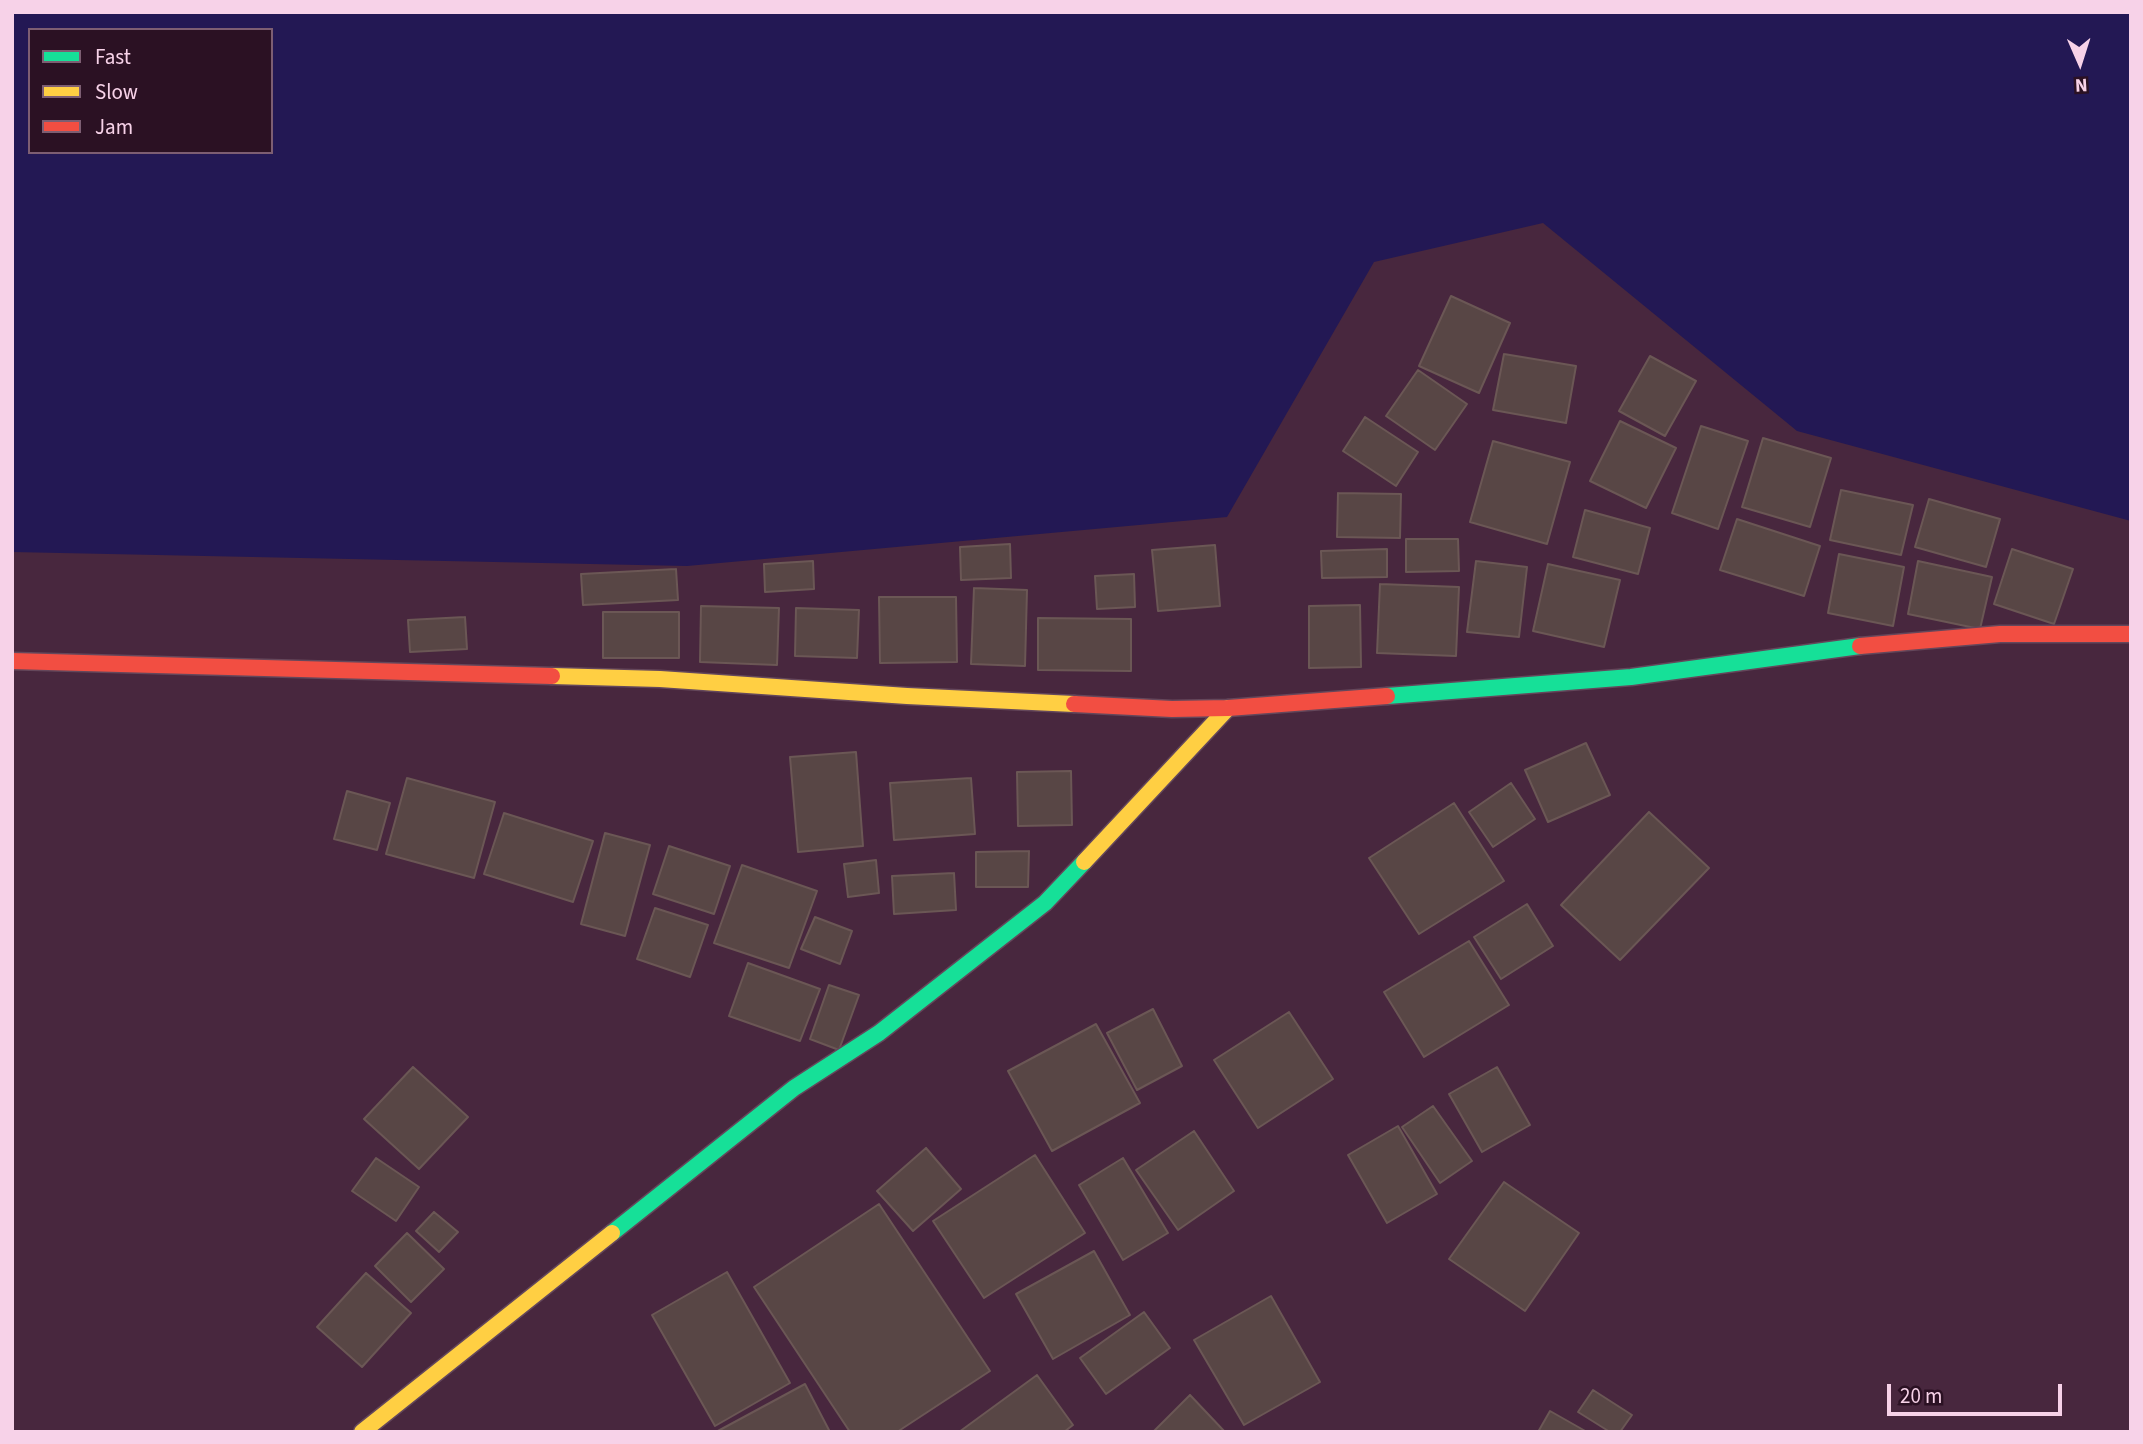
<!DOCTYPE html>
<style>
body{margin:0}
#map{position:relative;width:2143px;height:1444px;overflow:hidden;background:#48273e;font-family:"Source Sans 3",sans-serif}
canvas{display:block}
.frame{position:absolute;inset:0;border:14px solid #f7d2e8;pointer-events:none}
.legend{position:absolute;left:28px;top:28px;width:245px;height:126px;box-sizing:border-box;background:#2b1123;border:2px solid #7d5e72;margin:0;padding:9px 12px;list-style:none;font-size:21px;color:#f7d2e8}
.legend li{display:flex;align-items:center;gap:14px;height:35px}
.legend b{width:35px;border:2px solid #7d5e72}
.north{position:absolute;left:2045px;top:28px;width:70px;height:70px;-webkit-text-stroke:5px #2b1123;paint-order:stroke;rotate:177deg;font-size:19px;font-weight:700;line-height:28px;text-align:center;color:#f7d2e8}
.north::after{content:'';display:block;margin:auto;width:24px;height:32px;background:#f7d2e8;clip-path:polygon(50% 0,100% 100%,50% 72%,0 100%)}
.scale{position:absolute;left:1887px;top:1384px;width:175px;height:32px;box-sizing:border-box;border:4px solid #f7d2e8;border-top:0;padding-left:9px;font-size:21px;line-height:24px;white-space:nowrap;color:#f7d2e8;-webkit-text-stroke:5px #2b1123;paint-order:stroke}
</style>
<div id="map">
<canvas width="2143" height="1444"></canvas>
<div class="frame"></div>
<ul class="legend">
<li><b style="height:9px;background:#16e098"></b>Fast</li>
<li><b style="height:9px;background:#ffcf43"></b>Slow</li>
<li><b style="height:9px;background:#f24e42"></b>Jam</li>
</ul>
<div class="north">N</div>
<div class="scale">20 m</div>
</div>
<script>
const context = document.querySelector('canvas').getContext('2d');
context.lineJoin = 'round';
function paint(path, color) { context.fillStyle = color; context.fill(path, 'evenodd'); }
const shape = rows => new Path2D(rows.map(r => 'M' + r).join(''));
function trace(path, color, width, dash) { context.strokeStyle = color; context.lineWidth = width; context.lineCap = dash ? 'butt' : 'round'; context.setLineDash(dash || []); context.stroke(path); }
const water = shape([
 [12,12,2131,12,2131,521,1797,431,1543,223,1374,262,1227,517,687,566,12,552],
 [30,30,271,30,271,152,30,152]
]);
const building = shape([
 [1451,296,1510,323,1479,393,1419,366,1451,296],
 [1504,354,1576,366,1566,423,1493,410,1504,354],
 [1650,356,1696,381,1665,436,1619,411,1650,356],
 [1418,370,1467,404,1435,450,1386,416,1418,370],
 [1365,417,1418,452,1396,486,1343,451,1365,417],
 [1620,421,1676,448,1646,508,1590,481,1620,421],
 [1701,426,1748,441,1718,529,1672,513,1701,426],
 [1763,438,1831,458,1810,527,1742,507,1763,438],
 [1493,441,1570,462,1547,544,1470,522,1493,441],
 [1841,490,1913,505,1901,555,1830,540,1841,490],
 [1338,493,1401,494,1400,538,1337,537,1338,493],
 [1929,499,2000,519,1986,567,1915,547,1929,499],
 [1585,510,1650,528,1638,574,1573,557,1585,510],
 [1737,519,1820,546,1804,596,1720,570,1737,519],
 [1406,539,1458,539,1459,571,1406,572,1406,539],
 [1010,544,1011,578,961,580,960,547,1010,544],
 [1215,545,1220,606,1158,611,1152,550,1215,545],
 [1387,549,1387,577,1322,578,1321,551,1387,549],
 [2012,549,2073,569,2054,624,1994,604,2012,549],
 [1839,554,1904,567,1893,626,1828,613,1839,554],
 [813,561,814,589,765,592,764,564,813,561],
 [1476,561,1527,567,1519,637,1467,632,1476,561],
 [1918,561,1992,577,1980,629,1908,614,1918,561],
 [1548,564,1620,580,1604,647,1533,631,1548,564],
 [676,569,678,600,583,605,581,574,676,569],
 [1134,574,1135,607,1097,609,1095,576,1134,574],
 [1380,584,1459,587,1456,656,1377,653,1380,584],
 [974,588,1027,590,1025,666,971,664,974,588],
 [879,597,956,597,957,662,880,663,879,597],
 [1360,605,1361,667,1309,668,1309,606,1360,605],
 [701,606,779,608,777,665,700,662,701,606],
 [796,608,859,610,857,658,795,656,796,608],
 [603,612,679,612,679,658,603,658,603,612],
 [465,617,467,649,410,652,408,620,465,617],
 [1038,618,1131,619,1131,671,1038,670,1038,618],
 [1586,743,1610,795,1548,822,1525,770,1586,743],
 [856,752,863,846,798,852,790,757,856,752],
 [1071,771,1072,825,1018,826,1017,772,1071,771],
 [407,778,495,802,474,878,386,854,407,778],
 [971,778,975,834,894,840,890,783,971,778],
 [1511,783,1535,819,1493,847,1469,812,1511,783],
 [347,791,390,803,377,850,334,839,347,791],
 [1454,803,1504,881,1419,934,1369,858,1454,803],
 [1649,812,1709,868,1620,960,1561,905,1649,812],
 [504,813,593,841,573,902,484,874,504,813],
 [605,833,650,845,625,936,581,924,605,833],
 [669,846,730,866,714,914,653,894,669,846],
 [1029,851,1028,887,976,887,976,852,1029,851],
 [876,860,879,893,848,897,844,864,876,860],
 [742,865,817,891,789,968,714,943,742,865],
 [954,873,956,910,894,914,892,876,954,873],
 [1527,904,1553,946,1501,979,1474,937,1527,904],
 [655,908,708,925,690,977,637,959,655,908],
 [815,917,852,931,840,964,801,949,815,917],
 [1469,941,1509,1005,1424,1057,1384,992,1469,941],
 [748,963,820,989,800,1041,729,1016,748,963],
 [829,985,859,995,839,1050,810,1039,829,985],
 [1153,1009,1182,1066,1137,1090,1107,1033,1153,1009],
 [1289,1012,1333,1079,1258,1128,1214,1060,1289,1012],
 [1096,1024,1140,1103,1052,1151,1008,1071,1096,1024],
 [413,1067,468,1117,419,1169,364,1119,413,1067],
 [1497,1067,1530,1125,1482,1152,1449,1094,1497,1067],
 [1433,1106,1472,1161,1440,1183,1402,1127,1433,1106],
 [1398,1126,1437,1194,1387,1223,1348,1155,1398,1126],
 [1194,1131,1234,1191,1178,1230,1136,1170,1194,1131],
 [926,1148,961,1189,913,1231,877,1191,926,1148],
 [1035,1155,1085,1233,984,1298,933,1221,1035,1155],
 [376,1158,419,1187,396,1221,352,1191,376,1158],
 [1123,1158,1168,1233,1123,1260,1079,1185,1123,1158],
 [1504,1182,1579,1233,1525,1311,1449,1259,1504,1182],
 [879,1204,990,1371,897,1432,850,1432,754,1287,879,1204],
 [434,1212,458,1232,439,1252,416,1231,434,1212],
 [407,1233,444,1269,411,1302,375,1266,407,1233],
 [1094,1251,1130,1315,1053,1359,1016,1294,1094,1251],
 [727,1272,790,1383,715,1426,652,1315,727,1272],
 [366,1273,411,1313,362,1367,317,1327,366,1273],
 [1271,1296,1320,1382,1244,1425,1194,1340,1271,1296],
 [1144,1312,1170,1348,1106,1394,1080,1358,1144,1312],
 [1037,1375,1073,1425,1064,1432,959,1432,1037,1375],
 [805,1384,830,1432,716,1432,805,1384],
 [1593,1390,1632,1415,1620,1432,1610,1432,1578,1412,1593,1390],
 [1190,1395,1225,1432,1153,1432,1190,1395],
 [1550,1411,1587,1432,1538,1432,1550,1411]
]);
const fast = shape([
 [1387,696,1631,677,1860,646],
 [612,1233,794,1088,879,1033,1045,903,1084,862]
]);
const slow = shape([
 [552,676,660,679,907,696,1074,704],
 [1084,862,1228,708],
 [362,1432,612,1233]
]);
const jam = shape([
 [1860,646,2000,634,2131,634],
 [12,661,552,676],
 [1074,704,1172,709,1228,708,1387,696]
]);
paint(water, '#231854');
paint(building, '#584645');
trace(building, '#6b5755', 2);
trace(fast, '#64475b', 19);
trace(slow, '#64475b', 19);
trace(jam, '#64475b', 19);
trace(fast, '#16e098', 16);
trace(slow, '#ffcf43', 16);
trace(jam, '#f24e42', 16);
</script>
